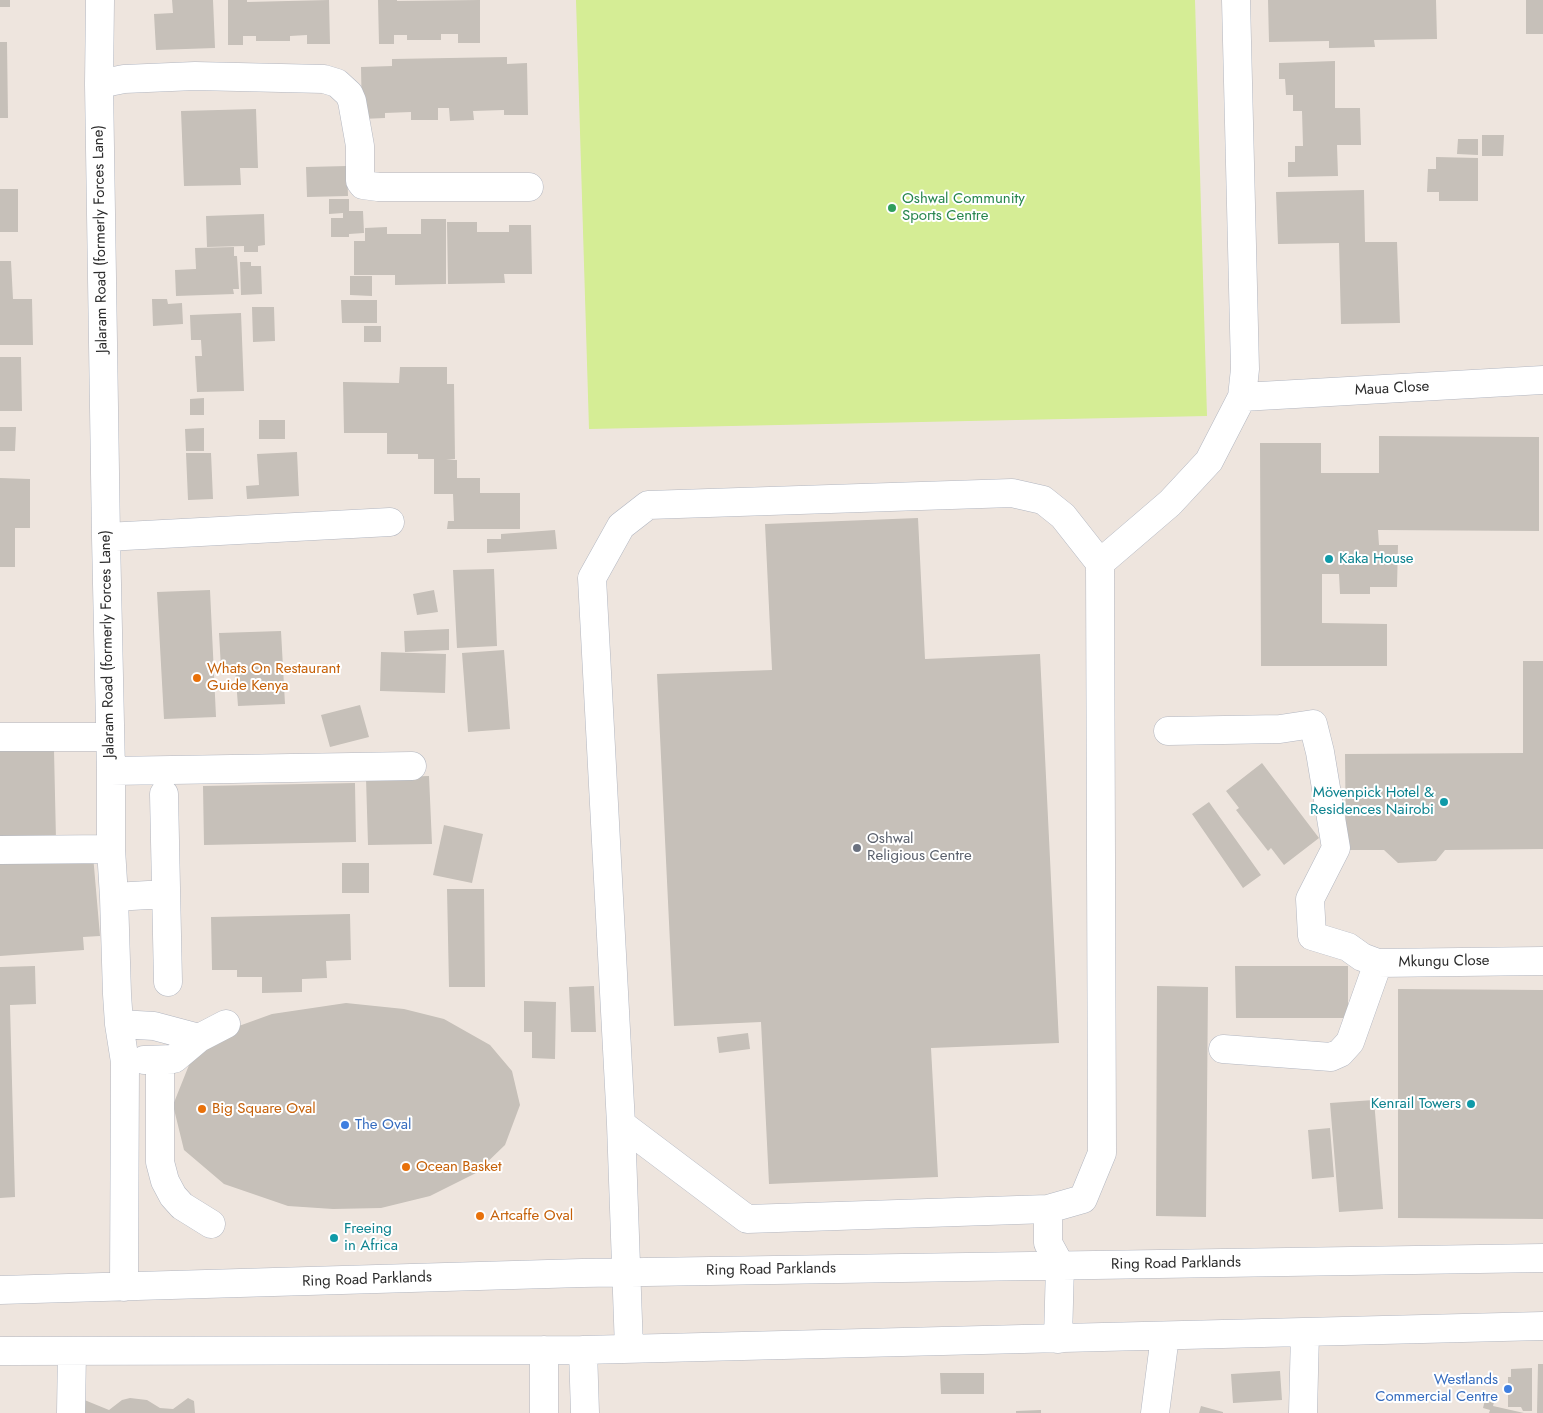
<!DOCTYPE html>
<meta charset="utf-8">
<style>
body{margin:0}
canvas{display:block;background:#eee5de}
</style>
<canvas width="1543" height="1413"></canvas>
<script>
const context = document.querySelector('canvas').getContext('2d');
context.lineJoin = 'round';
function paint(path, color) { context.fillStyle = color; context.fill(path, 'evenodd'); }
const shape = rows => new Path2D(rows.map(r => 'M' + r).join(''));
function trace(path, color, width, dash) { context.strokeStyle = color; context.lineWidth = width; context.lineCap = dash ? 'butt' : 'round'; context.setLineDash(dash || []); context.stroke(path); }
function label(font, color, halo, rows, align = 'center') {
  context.font = font + ' Jost,sans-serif'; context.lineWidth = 4; context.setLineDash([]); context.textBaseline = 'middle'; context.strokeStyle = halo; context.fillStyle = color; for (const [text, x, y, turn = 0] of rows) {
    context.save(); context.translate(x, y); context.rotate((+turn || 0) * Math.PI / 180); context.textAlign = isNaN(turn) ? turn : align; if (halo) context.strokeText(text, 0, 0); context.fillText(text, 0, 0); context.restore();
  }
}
const pitch = shape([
 [576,0,1195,0,1207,416,589,429]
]);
const building = shape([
 [0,0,10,0,10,7,0,7],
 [172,0,213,0,215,48,156,50,154,14,173,13],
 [228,0,247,0,247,2,329,0,330,44,307,44,307,35,290,36,290,41,256,41,256,36,243,36,243,45,228,45],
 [378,0,397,0,397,1,480,0,480,43,458,43,458,34,441,34,441,40,407,40,407,35,394,35,394,44,379,44],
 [1268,0,1436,0,1437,39,1374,40,1375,47,1329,48,1329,41,1269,42],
 [1526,0,1543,0,1543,34,1526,34],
 [0,42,7,42,8,118,0,118],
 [507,57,507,64,527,63,528,115,504,115,504,110,473,111,474,120,450,121,449,108,438,108,438,120,411,120,411,112,385,113,385,118,362,119,361,67,392,66,392,59],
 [1335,61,1335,108,1360,108,1361,145,1337,145,1338,176,1288,177,1288,162,1295,162,1295,146,1303,146,1302,111,1293,111,1293,95,1286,95,1285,79,1279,79,1279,63],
 [256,109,258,168,240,168,241,185,184,186,181,111],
 [1482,135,1504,135,1503,156,1482,156],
 [1458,139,1478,139,1478,155,1457,154],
 [1436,157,1478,158,1478,201,1439,201,1439,192,1427,192,1428,169,1436,169],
 [347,166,348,196,307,197,306,167],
 [0,189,18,189,18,232,0,232],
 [1364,190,1365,242,1397,242,1400,323,1341,324,1339,243,1278,244,1276,192],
 [329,199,349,199,349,211,363,211,364,233,349,234,349,237,331,237,331,218,343,218,343,213,329,214],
 [264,214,265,245,258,246,258,252,244,252,244,246,207,247,206,216],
 [421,219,446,219,446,284,395,285,395,275,354,275,354,241,365,241,365,228,387,227,387,234,421,234],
 [447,222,477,222,477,232,509,232,509,225,531,225,532,274,504,274,505,283,448,284],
 [234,247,234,256,237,256,239,289,233,289,234,294,176,296,175,270,196,269,195,248],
 [0,261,11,261,13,299,32,299,33,345,0,345],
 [240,262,251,262,251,266,261,266,262,294,241,295],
 [350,276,372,276,372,296,350,295],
 [152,299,167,299,168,304,182,303,183,324,153,326],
 [341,300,377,300,377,323,342,323],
 [252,307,274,307,275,341,253,342],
 [241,313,244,391,197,392,195,356,202,356,201,340,191,340,190,315],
 [364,326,381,326,381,342,364,342],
 [0,357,21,357,22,411,0,411],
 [400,367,447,367,447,384,454,384,455,459,446,460,457,460,457,478,480,478,480,493,520,493,520,529,447,529,448,521,454,521,453,494,434,494,434,459,418,459,418,454,387,454,387,433,344,433,343,382,399,383],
 [204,398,204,415,190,415,190,399],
 [259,420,285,420,285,439,259,439],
 [0,427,16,427,15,451,0,451],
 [204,428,204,451,186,451,185,429],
 [1379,436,1539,437,1539,531,1378,530,1379,545,1398,545,1397,587,1370,587,1370,594,1340,594,1339,574,1322,574,1322,623,1387,624,1387,666,1261,666,1260,443,1321,443,1321,473,1379,473],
 [297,452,299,496,247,499,246,486,259,485,257,454],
 [186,453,211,453,213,499,188,500],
 [0,478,30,479,30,528,15,528,15,567,0,567],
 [918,518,925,659,1040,654,1059,1043,931,1048,938,1177,769,1184,761,1022,674,1026,657,674,772,670,765,524],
 [555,530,557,549,487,553,487,539,501,539,501,534],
 [494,569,497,646,457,648,453,570],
 [210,590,216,717,164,719,157,592],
 [434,590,438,612,417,615,413,594],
 [449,629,449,650,405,652,404,631],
 [281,631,285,704,238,706,235,667,221,668,219,633],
 [504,650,510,729,468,732,462,653],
 [381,652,446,654,445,693,380,691],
 [1523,661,1543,661,1543,849,1445,850,1436,861,1398,863,1384,850,1346,850,1345,754,1523,753],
 [360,705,369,737,330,747,321,715],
 [0,750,54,750,56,840,0,841],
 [1262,763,1319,838,1284,865,1271,848,1268,851,1236,810,1239,808,1226,791],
 [429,776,432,844,368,845,366,778],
 [355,783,356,842,204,845,203,786],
 [1209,802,1261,875,1243,888,1192,814],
 [444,825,483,834,472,883,433,875],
 [93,855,100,936,83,937,84,950,0,956,0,862],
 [342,863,369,863,369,893,342,893],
 [447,889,484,889,485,987,449,987],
 [350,914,351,960,326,961,327,978,302,979,302,992,262,993,262,977,237,977,237,970,212,970,211,917],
 [35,966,36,1004,10,1005,15,1197,0,1198,0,967],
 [1235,966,1348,966,1348,1018,1236,1018],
 [594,986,596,1032,571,1032,569,987],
 [1157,986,1208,987,1206,1217,1156,1216],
 [1398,989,1543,990,1543,1219,1398,1218],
 [524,1001,556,1002,555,1059,532,1058,532,1032,524,1032],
 [346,1003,404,1009,444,1019,490,1045,512,1071,520,1105,505,1145,476,1173,430,1196,381,1208,333,1209,288,1206,224,1184,184,1150,173,1105,191,1060,225,1031,272,1014],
 [748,1033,750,1049,719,1053,717,1037],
 [1374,1100,1383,1209,1339,1212,1330,1103],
 [1330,1128,1334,1177,1312,1179,1308,1130],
 [1538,1364,1543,1364,1543,1413,1537,1413],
 [1532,1368,1532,1411,1523,1411,1521,1407,1508,1407,1508,1377,1511,1377,1511,1369],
 [1280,1371,1282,1400,1233,1403,1231,1374],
 [940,1373,984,1373,984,1394,941,1394],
 [130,1398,147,1400,160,1408,173,1409,188,1398,194,1401,195,1413,78,1413,82,1399,109,1410,122,1400],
 [1485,1400,1494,1402,1493,1406,1524,1413,1489,1413,1490,1410,1483,1408],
 [1201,1406,1223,1412,1223,1413,1199,1413],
 [1041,1410,1041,1413,1016,1413,1016,1411]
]);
const minor = shape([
 [100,0,99,84,106,537,111,771,111,849,114,897,117,994,119,1024,125,1062,124,1287],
 [99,84,124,79,195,76,324,79,337,83,349,94,352,101,360,146,360,181,363,185,378,187,529,187],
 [1242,397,1543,380],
 [106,537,390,522],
 [1100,563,1063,516,1043,500,1012,493,648,505,621,526,592,578,621,1124,747,1219,1048,1209,1083,1199,1102,1153,1100,563,1170,503,1209,461,1242,397,1245,369,1236,0],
 [1168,731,1280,729,1313,724,1320,752,1336,848,1310,899,1312,936,1348,947,1362,957,1378,963,1543,961],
 [0,737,110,737],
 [111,771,412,766],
 [164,794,168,982],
 [0,850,111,849],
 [114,897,166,894],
 [119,1024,154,1026,199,1038],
 [1223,1049,1331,1057,1340,1053,1350,1042,1378,963],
 [144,1060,174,1059,199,1038,226,1024],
 [160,1060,160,1162,165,1181,173,1196,182,1206,211,1224],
 [621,1124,629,1349],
 [1048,1209,1048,1243,1060,1265,1058,1339],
 [0,1290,582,1273,1543,1258],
 [544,1350,544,1413],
 [583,1350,585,1413],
 [0,1351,583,1350,1543,1326],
 [71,1413,72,1351],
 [1155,1413,1165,1336],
 [1303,1413,1305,1333]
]);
const markers = [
 [892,208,5,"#2e9e5b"],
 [1329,559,5,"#0f9aa8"],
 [197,678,5,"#e8710a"],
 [1444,802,5,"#0f9aa8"],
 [857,848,5,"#6b7280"],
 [1471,1104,5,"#0f9aa8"],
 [202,1109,5,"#e8710a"],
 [345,1125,5,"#3f7fe0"],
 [406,1167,5,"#e8710a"],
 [480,1216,5,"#e8710a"],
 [334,1238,5,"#0f9aa8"],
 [1508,1389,5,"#3f7fe0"]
];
const leisureNames = [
 ["Oshwal Community",902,199],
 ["Sports Centre",902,216]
];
const streetNames = [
 ["Jalaram Road (formerly Forces Lane)",101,239,-91],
 ["Maua Close",1392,389,-3],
 ["Jalaram Road (formerly Forces Lane)",108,644,-91],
 ["Mkungu Close",1444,962,-1],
 ["Ring Road Parklands",1176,1264,-1],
 ["Ring Road Parklands",771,1270,-1],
 ["Ring Road Parklands",367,1280,-2]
];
const cultureNames = [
 ["Kaka House",1339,559],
 ["Mövenpick Hotel &",1434,793,"right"],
 ["Residences Nairobi",1434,810,"right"],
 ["Kenrail Towers",1461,1104,"right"],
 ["Freeing",344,1229],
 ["in Africa",344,1246]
];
const foodNames = [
 ["Whats On Restaurant",207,669],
 ["Guide Kenya",207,686],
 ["Big Square Oval",212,1109],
 ["Ocean Basket",416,1167],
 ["Artcaffe Oval",490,1216]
];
const worshipNames = [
 ["Oshwal",867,839],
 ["Religious Centre",867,856]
];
const shopNames = [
 ["The Oval",355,1125],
 ["Westlands",1498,1380,"right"],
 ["Commercial Centre",1498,1397,"right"]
];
paint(pitch, '#d5ed95');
paint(building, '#c6c0b9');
trace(minor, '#b2b6c0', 29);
trace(minor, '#fff', 28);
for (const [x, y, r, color] of markers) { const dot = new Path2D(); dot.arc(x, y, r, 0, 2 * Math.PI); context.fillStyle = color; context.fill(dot); trace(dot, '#fff', 2); }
label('15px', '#27864d', '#fff', leisureNames, 'left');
label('15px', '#2c2c2c', '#fff', streetNames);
label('15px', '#0d838f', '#fff', cultureNames, 'left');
label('15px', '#c56008', '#fff', foodNames, 'left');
label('15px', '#5b616d', '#fff', worshipNames, 'left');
label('15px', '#366cbe', '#fff', shopNames, 'left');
</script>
